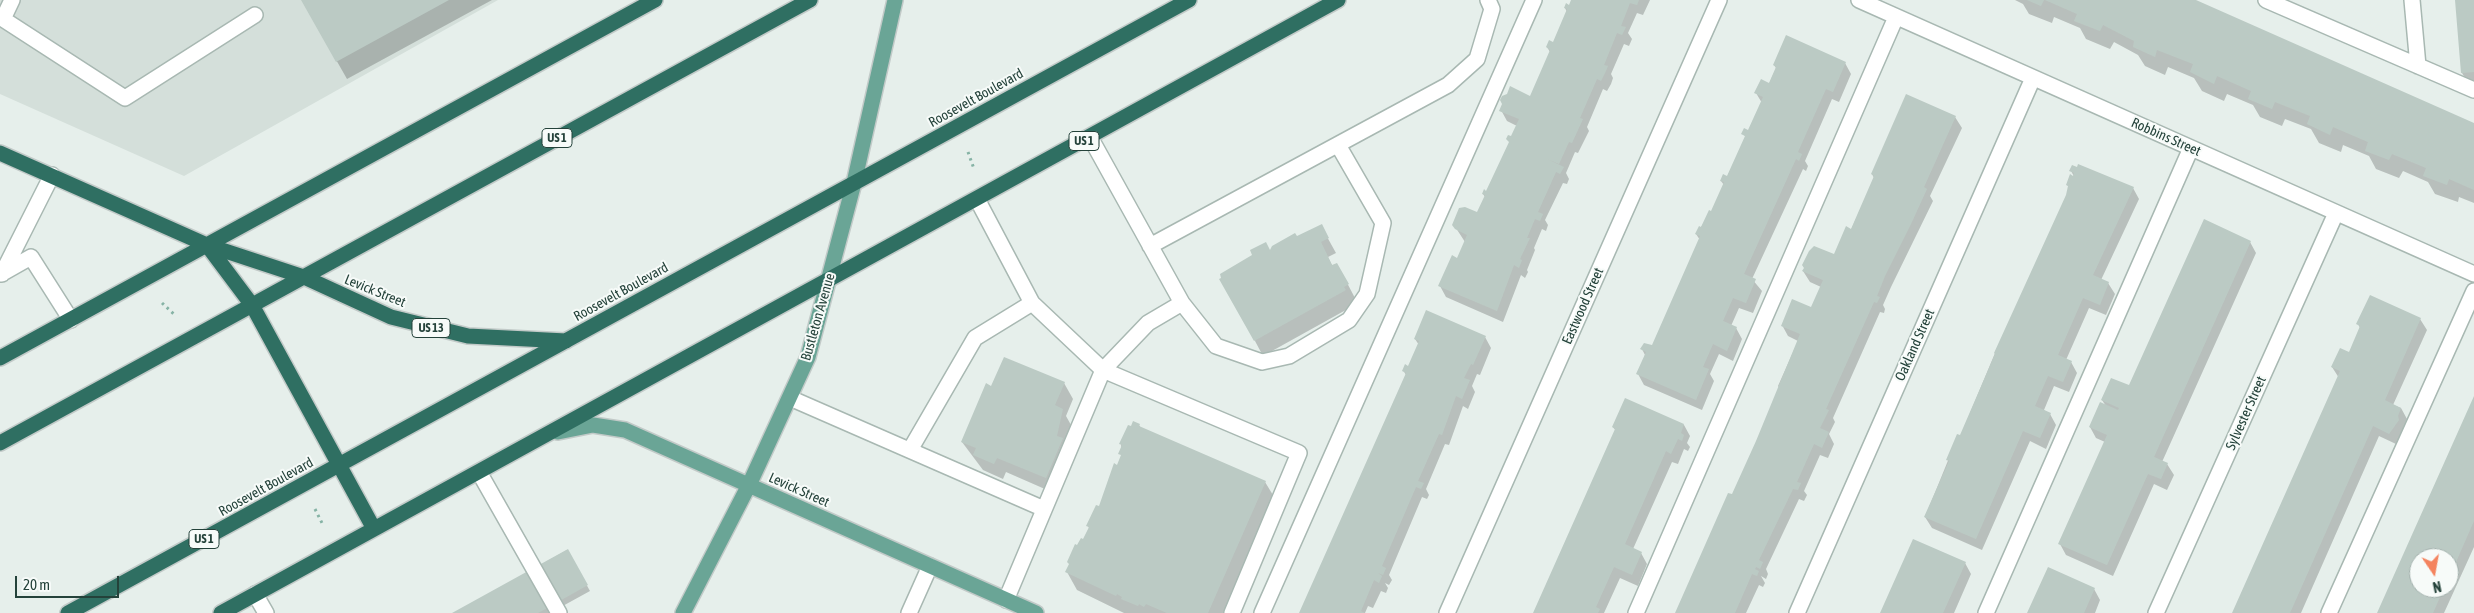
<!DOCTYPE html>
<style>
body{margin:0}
#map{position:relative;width:2474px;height:613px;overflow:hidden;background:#e6efeb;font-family:"Asap Condensed",sans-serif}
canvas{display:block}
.north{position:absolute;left:2409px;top:548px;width:50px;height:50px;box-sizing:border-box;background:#f7fbf9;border:1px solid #a3b1ad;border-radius:50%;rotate:168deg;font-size:14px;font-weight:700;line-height:20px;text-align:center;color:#24423a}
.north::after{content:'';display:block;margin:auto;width:18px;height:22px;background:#f4845f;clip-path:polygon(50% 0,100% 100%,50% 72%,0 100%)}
.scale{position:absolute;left:15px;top:576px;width:104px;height:22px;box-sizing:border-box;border:2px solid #24423a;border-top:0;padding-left:6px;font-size:15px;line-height:18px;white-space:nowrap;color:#24423a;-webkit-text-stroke:4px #f7fbf9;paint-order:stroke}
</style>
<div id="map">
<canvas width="2474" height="613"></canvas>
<div class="north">N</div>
<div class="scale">20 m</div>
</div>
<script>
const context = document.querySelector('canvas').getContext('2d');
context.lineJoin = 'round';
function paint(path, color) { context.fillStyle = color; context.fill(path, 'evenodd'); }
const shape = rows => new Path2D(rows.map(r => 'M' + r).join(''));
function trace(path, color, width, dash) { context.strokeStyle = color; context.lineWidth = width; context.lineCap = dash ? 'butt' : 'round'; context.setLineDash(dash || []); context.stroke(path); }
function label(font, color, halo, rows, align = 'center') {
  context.font = font + ' "Asap Condensed",sans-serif'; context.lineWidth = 4; context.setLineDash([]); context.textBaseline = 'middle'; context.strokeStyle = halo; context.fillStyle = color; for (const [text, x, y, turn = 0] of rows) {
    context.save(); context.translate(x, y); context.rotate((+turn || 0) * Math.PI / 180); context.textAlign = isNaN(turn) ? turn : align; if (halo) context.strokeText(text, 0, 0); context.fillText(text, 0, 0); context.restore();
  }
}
const built = shape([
 [0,0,498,0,184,176,0,94]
]);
const shadow = shape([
 [302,0,492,0,347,79],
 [1573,0,1650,0,1643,15,1637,13,1628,33,1632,39,1629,46,1624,44,1611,74,1613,78,1611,84,1607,91,1603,89,1587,127,1589,131,1578,153,1575,152,1566,173,1569,179,1567,184,1563,183,1545,220,1548,225,1546,231,1542,229,1534,248,1535,250,1527,270,1528,272,1525,278,1521,275,1503,322,1446,297,1440,286,1457,260,1465,242,1454,225,1478,213,1485,197,1483,194,1487,192,1517,126,1507,121,1501,110,1531,97,1550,52,1547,47,1554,44,1567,12,1565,8,1570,6],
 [2015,0,2193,0,2474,125,2474,203,2459,197,2458,202,2435,194,2428,182,2403,171,2399,178,2376,169,2369,156,2343,145,2341,152,2319,143,2311,129,2285,119,2282,126,2260,117,2253,105,2227,94,2224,101,2202,91,2194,78,2168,67,2165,75,2145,66,2138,55,2114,42,2110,49,2086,39,2080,28,2054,17,2052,23,2029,14,2023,4],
 [2456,0,2474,0,2474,88,2471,88,2462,73],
 [1845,63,1851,74,1839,102,1832,99,1805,161,1808,166,1806,171,1803,169,1752,279,1762,291,1753,313,1739,308,1731,326,1736,328,1742,339,1733,361,1719,354,1710,374,1714,381,1702,410,1644,385,1638,374,1645,355,1642,349,1653,347,1700,240,1696,234,1711,213,1724,185,1721,181,1727,177,1746,138,1743,133,1748,132,1762,103,1756,93,1769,84,1776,68,1774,65],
 [1955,117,1962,128,1930,196,1933,201,1891,287,1883,305,1885,309,1884,313,1880,312,1833,418,1835,422,1829,434,1834,444,1828,458,1820,455,1804,491,1807,495,1804,501,1799,499,1766,569,1768,574,1766,579,1761,576,1765,583,1763,587,1759,585,1746,613,1676,613,1732,496,1780,389,1778,386,1798,341,1788,336,1782,325,1812,309,1821,287,1810,282,1803,271,1835,256,1851,230,1874,178,1872,174],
 [2071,171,2133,188,2139,199,2101,280,2108,283,2115,294,2106,315,2089,308,2066,360,2071,362,2077,373,2069,392,2054,386,2044,410,2050,414,2056,425,2046,449,2030,441,1982,550,1932,528,1925,517,1958,436,1960,437,1995,353,2068,195,2069,188,2067,184,2075,178],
 [1321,226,1336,253,1328,257,1333,267,1345,279,1356,300,1351,302,1353,306,1263,356,1255,341,1270,252],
 [2250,242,2256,253,2162,462,2167,464,2174,475,2167,490,2154,484,2113,576,2066,555,2060,544,2105,442,2096,438,2090,427,2106,406,2102,400,2129,387],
 [2420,319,2427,330,2393,405,2401,408,2407,419,2403,428,2405,432,2396,444,2379,436,2301,613,2233,613,2339,378,2332,367,2349,354,2360,328,2358,324],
 [1485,337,1491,348,1480,375,1477,374,1472,386,1475,392,1468,409,1463,406,1449,445,1445,444,1426,489,1429,495,1427,499,1422,497,1389,575,1392,580,1389,585,1385,583,1388,588,1386,593,1381,591,1373,608,1368,606,1365,613,1301,613,1406,375,1403,370,1409,367,1419,345,1415,339],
 [1064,383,1073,399,1066,416,1071,425,1054,493,1006,472,1003,479,983,470,962,442,992,387],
 [2474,400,2474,547,2444,613,2379,613],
 [2419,558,2449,558,2449,588,2419,588],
 [1139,425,1141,428,1265,482,1276,500,1226,613,1124,613,1077,590,1067,572,1070,565,1068,562,1084,541,1090,530,1088,526,1099,508,1122,457,1121,444],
 [1684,425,1690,436,1687,443,1690,447,1688,451,1684,449,1678,464,1672,462,1633,549,1641,553,1647,564,1638,586,1620,578,1604,613,1534,613,1616,431,1613,427],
 [567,550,590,591,550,613,455,613],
 [1965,563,1971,574,1954,613,1882,613],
 [2094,589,2100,600,2095,613,2029,613]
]);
const building = shape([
 [301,0,449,0,336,62],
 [1571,0,1639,0,1637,5,1630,3,1621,26,1626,27,1622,35,1617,33,1604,65,1608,66,1605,73,1587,65,1605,73,1601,81,1597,79,1580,118,1583,119,1572,143,1569,142,1559,164,1547,159,1564,167,1560,174,1556,172,1538,212,1543,214,1540,221,1535,219,1527,238,1530,238,1520,259,1522,260,1519,268,1514,265,1497,311,1438,286,1452,255,1457,258,1467,235,1455,229,1452,225,1459,208,1465,207,1477,212,1485,195,1482,194,1484,189,1486,191,1509,142,1506,139,1508,135,1511,136,1519,119,1499,111,1502,104,1500,100,1502,96,1507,94,1510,86,1530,96,1550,50,1546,47,1549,40,1553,42,1567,9,1564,8,1566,3,1569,5],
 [2027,0,2044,0,2041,6],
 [2045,0,2196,0,2474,123,2474,190,2449,179,2447,185,2423,176,2426,168,2392,154,2389,160,2365,151,2368,142,2333,127,2330,135,2307,124,2310,116,2275,102,2272,109,2248,99,2251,91,2217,76,2214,84,2190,72,2193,64,2157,50,2155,57,2133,47,2134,41,2103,25,2100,31,2074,21,2077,14],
 [2455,0,2474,0,2474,72,2461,73],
 [1786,35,1846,62,1833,92,1826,89,1798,152,1802,154,1799,161,1796,159,1744,274,1756,279,1746,303,1733,298,1723,321,1737,327,1727,351,1713,344,1703,367,1709,369,1696,400,1636,374,1646,352,1640,349,1644,343,1652,345,1700,236,1695,234,1699,226,1701,227,1709,210,1711,211,1724,182,1720,181,1723,174,1727,176,1745,136,1741,134,1744,128,1748,130,1763,97,1754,93,1761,79,1769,83,1776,67,1773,65],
 [1906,94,1956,116,1924,187,1927,189,1911,224,1885,276,1877,296,1880,297,1877,303,1874,302,1826,409,1829,410,1820,428,1829,432,1825,441,1822,448,1814,444,1797,482,1801,483,1798,490,1793,489,1759,560,1763,562,1760,569,1756,567,1755,569,1759,571,1757,576,1752,574,1735,613,1675,613,1728,493,1732,494,1756,441,1800,334,1781,326,1792,299,1811,307,1823,280,1802,271,1804,268,1802,265,1809,251,1814,246,1834,254,1846,226,1851,229,1874,176,1871,174],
 [2078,164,2134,187,2093,275,2109,282,2100,305,2083,298,2058,355,2072,361,2063,382,2048,376,2035,406,2051,413,2040,438,2023,431,1976,539,1924,517,1949,461,1946,460,1957,434,1960,435,1995,354,1994,353,2066,195,2068,186,2066,185,2070,174,2073,176,2074,173,2069,171,2072,165,2077,167],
 [2204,219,2251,241,2154,457,2168,463,2161,479,2148,474,2107,565,2058,544,2107,435,2089,427,2100,402,2118,410,2119,408,2101,400,2111,378,2129,385],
 [1322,224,1329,238,1321,242,1332,265,1337,263,1349,284,1344,287,1346,290,1254,341,1219,279,1221,278,1220,274,1252,255,1250,250,1266,242,1270,250,1272,246,1295,233,1297,236],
 [2370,295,2421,318,2385,400,2401,408,2398,416,2399,420,2389,434,2373,426,2290,613,2232,613,2340,371,2331,367,2340,348,2349,352,2360,326,2356,324],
 [1426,310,1486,336,1473,365,1471,364,1464,378,1470,380,1462,399,1456,396,1442,435,1439,434,1418,481,1424,483,1421,489,1416,487,1382,566,1386,568,1383,575,1378,573,1382,576,1379,583,1374,580,1361,611,1365,613,1299,613,1406,373,1402,371,1405,364,1408,366,1419,341,1414,339],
 [1004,357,1065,382,1055,405,1063,409,1057,436,1063,438,1046,478,997,458,994,464,973,455,976,448,961,442,986,383,991,386],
 [2474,396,2474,521,2449,578,2449,558,2419,558,2419,588,2444,588,2433,613,2377,613],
 [1625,398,1684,424,1681,433,1684,435,1682,441,1678,439,1671,454,1666,451,1625,544,1642,552,1632,575,1614,567,1596,607,1600,609,1598,613,1533,613,1615,429,1612,427],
 [1133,421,1140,424,1139,426,1266,481,1208,613,1167,613,1146,604,1144,607,1139,604,1138,606,1121,599,1122,597,1117,594,1116,596,1065,572,1069,564,1067,562,1075,544,1077,545,1081,538,1083,539,1089,527,1086,526,1096,505,1099,506,1114,463,1117,465,1121,455,1118,454,1122,445,1119,444,1128,425,1131,426],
 [1913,539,1966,562,1943,613,1880,613],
 [568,549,588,585,538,613,452,613],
 [2048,567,2095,588,2084,613,2027,613]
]);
const path = shape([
 [968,152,974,169],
 [162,303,176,316],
 [315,509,323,525]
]);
const minor = shape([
 [12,0,3,19,125,98,255,15],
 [1859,0,2474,274],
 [2266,0,2474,90],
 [2412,0,2418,66],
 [1150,246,1448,85,1477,59,1492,9,1488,0],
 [0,273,2,274,52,175],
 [1,274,31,257,71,320],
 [1032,303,1103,370,1299,453,1232,613],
 [1182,303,1216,346,1262,362,1289,356,1349,320,1367,294,1383,223,1338,145],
 [790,398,1044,509],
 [910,450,975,338,1032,303,977,199],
 [479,472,559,613],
 [255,594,266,613],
 [1006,600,1103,370,1148,323,1182,303,1090,137],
 [909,613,930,566],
 [1262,613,1534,0],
 [1447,613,1719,0],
 [1636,613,1896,17],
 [1797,613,2033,78],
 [1986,613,2191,148],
 [2156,613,2336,213],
 [2329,613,2474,291]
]);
const major = shape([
 [558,432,593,425,625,430,1036,613],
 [683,613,749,485,808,357,854,183,895,0]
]);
const highway = shape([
 [0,153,207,245,304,277,391,317,468,336,566,341],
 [207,245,252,305,374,529],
 [0,358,655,0],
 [0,443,810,0],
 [68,613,1189,0],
 [221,613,1338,0]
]);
const shields = [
 [557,138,30],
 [1084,141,30],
 [431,328,38],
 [204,539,30]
];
const shieldNames = [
 ["US 1",557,138],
 ["US 1",1084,141],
 ["US 13",431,328],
 ["US 1",204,539]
];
const streetNames = [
 ["Roosevelt Boulevard",976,98,-29],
 ["Robbins Street",2166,137,24],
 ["Levick Street",375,291,22],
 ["Roosevelt Boulevard",621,292,-29],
 ["Eastwood Street",1583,306,-66],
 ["Bustleton Avenue",818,317,-74],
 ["Oakland Street",1915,345,-66],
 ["Sylvester Street",2246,413,-66],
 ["Roosevelt Boulevard",266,487,-29],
 ["Levick Street",799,490,24]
];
paint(built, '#d4dfda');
paint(shadow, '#0003');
paint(building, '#bbcac4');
trace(minor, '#a8b8b2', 18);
trace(major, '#c2cac8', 18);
trace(highway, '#c2cac8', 18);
trace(path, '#86b3a5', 3, [2.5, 4]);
trace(minor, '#fff', 15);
trace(major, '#6aa596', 15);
trace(highway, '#2f6f62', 15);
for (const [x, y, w] of shields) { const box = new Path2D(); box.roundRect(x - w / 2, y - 9.5, w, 19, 4); context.fillStyle = '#f7fbf9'; context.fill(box); trace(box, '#24423a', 1); }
label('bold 12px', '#24423a', null, shieldNames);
label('14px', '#24423a', '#f7fbf9', streetNames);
</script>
